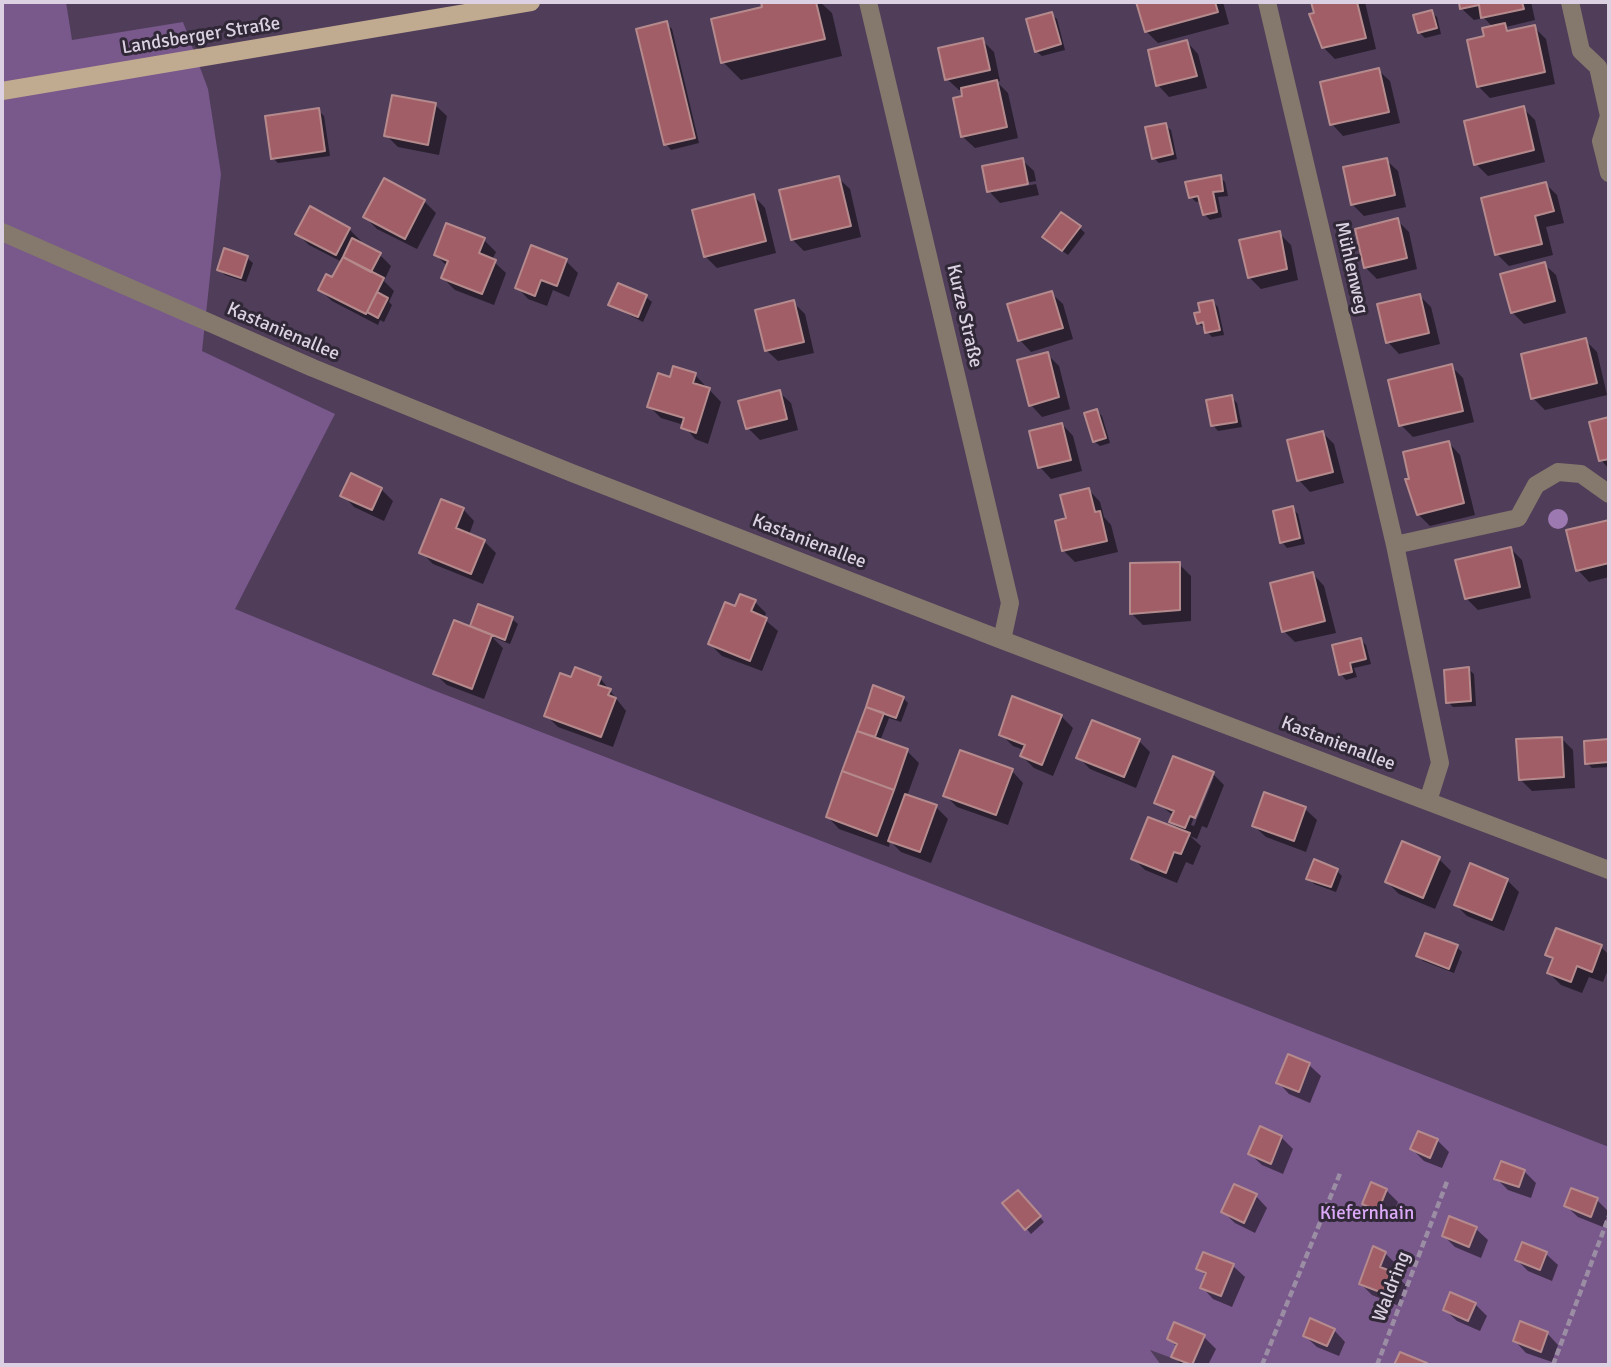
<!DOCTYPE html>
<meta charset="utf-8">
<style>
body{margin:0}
#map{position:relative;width:1611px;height:1367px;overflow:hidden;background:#4f3d5a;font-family:Signika,sans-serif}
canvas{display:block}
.frame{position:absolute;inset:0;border:4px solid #dcd1e3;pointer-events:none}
</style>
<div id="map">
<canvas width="1611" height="1367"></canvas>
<div class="frame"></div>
</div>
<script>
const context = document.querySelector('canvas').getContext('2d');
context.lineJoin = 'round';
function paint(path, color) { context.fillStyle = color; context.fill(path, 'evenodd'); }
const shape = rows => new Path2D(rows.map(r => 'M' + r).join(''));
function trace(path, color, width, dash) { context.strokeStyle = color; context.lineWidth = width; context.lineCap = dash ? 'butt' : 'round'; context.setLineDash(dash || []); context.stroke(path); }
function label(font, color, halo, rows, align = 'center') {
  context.font = font + ' Signika,sans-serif'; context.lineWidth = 6; context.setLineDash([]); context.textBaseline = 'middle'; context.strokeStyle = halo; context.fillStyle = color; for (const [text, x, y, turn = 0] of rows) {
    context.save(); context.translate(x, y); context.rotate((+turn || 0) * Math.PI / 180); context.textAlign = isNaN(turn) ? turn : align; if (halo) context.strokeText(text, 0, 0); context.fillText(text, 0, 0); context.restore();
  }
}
const green = shape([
 [2,2,66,2,72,40,183,22,208,89,221,174,202,351,335,414,235,609,433,690,1609,1147,1609,1365,1191,1365,1150,1350,1161,1365,2,1365]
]);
const shadow = shape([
 [763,2,820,2,832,13,842,56,741,80,723,62,765,8],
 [1138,2,1223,2,1229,24,1158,43,1146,31],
 [1313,2,1365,2,1376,49,1335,59,1323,47],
 [1461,2,1531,2,1535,20,1506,27,1512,32,1534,27,1546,39,1555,84,1490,98,1478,86,1486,37,1493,27,1484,18,1474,20,1462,9],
 [1431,12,1437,17,1441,34,1425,38,1419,32],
 [1051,14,1057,19,1065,50,1042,56,1036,51],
 [666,23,672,29,699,143,671,150,666,144],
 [982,40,994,52,1000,81,997,82,1008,93,1018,138,975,148,963,137,955,100,964,97,963,90,959,90,947,79],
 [1187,42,1198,54,1207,88,1169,97,1158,85],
 [1378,70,1390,81,1400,123,1343,136,1332,124],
 [435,105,447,116,439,155,398,147,386,135],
 [1523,108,1535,120,1545,162,1488,176,1476,164],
 [318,110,324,116,330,156,278,163,273,158],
 [1165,125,1171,130,1177,159,1159,163,1154,158],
 [1022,160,1034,171,1036,181,995,189,995,192,1036,184,1039,195,1000,203,989,191],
 [1386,160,1398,171,1406,207,1364,216,1352,204],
 [1220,177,1225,182,1228,196,1218,197,1222,217,1210,220,1204,214,1201,201,1196,202,1191,197],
 [838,178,850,189,861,237,804,251,793,240],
 [1546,184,1557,195,1564,223,1546,227,1553,255,1509,266,1497,254],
 [754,196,765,208,776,253,717,268,705,256],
 [424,201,436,213,417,249,377,229,365,217],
 [1397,220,1409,232,1417,269,1377,279,1365,267],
 [1079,227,1085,233,1068,255,1050,242],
 [349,229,361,241,359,244,380,255,391,266,384,281,394,291,389,302,392,305,384,322,380,320,378,325,332,301,320,290,333,280,342,262,309,245,297,234],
 [1279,233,1291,245,1298,280,1261,289,1249,277],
 [484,240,496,252,492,260,506,273,494,305,455,290,443,278,448,267,436,255],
 [247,258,253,263,246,282,225,275,219,270],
 [566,261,578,273,569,297,553,290,547,306,528,299,517,287],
 [1544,264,1556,275,1566,313,1524,324,1512,312],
 [1051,293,1063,304,1073,339,1031,352,1020,340],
 [1420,296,1431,307,1440,344,1399,354,1388,342],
 [646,297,652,302,643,322,610,305],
 [793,302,805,314,814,353,778,361,766,350],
 [1213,302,1218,307,1224,335,1212,337,1199,323],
 [1585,340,1597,352,1607,395,1545,410,1533,398],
 [1047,354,1059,366,1070,409,1042,417,1031,405],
 [1451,366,1463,378,1474,422,1413,437,1401,425],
 [695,375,721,402,708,444,695,439,684,425,661,418,649,406,671,379],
 [779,392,791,403,798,430,760,440,748,428],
 [1231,397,1237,403,1242,427,1218,431,1213,425],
 [1097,411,1102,416,1110,443,1100,446,1094,441],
 [1609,419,1609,469,1601,460,1591,423],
 [1062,424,1073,436,1082,471,1051,479,1040,467],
 [1323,433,1334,444,1344,483,1310,492,1299,480],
 [1449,443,1460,455,1475,515,1430,526,1418,514],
 [381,489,393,501,384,521,354,507,343,495],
 [1089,490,1100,502,1104,517,1111,525,1118,552,1075,562,1063,550,1068,520],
 [1292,508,1298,514,1305,544,1287,548,1282,542],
 [463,509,474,521,469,535,484,541,496,553,483,584,433,564,421,552],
 [1609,522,1609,577,1589,582,1578,570,1568,531],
 [1511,549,1522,560,1531,598,1478,610,1466,598],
 [1179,564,1191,576,1191,621,1143,625,1132,614],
 [1313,574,1324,586,1336,633,1295,642,1284,631],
 [755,602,766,613,764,619,778,631,762,671,722,656,710,644,736,608],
 [512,619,518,624,510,644,492,637,503,648,484,699,447,685,435,674,477,631,472,626],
 [1361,640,1366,645,1371,664,1354,668,1357,677,1346,680,1341,674],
 [1468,669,1474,674,1476,706,1453,707,1448,702],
 [600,678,626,711,613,747,558,727,546,715,572,680],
 [903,698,908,703,901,722,889,718,880,741,907,751,919,763,907,796,936,807,948,819,931,863,901,852,890,841,889,847,839,829,828,817,859,731],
 [1061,716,1073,728,1053,776,1034,768,1022,756,1024,750,1013,746,1001,734],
 [1561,738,1573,750,1575,788,1532,791,1520,779],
 [1139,741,1150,752,1136,788,1090,769,1078,757],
 [1609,741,1609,767,1592,768,1587,763,1585,743],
 [1012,771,1023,783,1008,825,957,807,945,795],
 [1213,774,1224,785,1207,828,1202,826,1197,839,1190,836,1201,846,1193,865,1186,862,1177,883,1145,870,1133,858,1182,832,1171,822,1174,816,1156,802],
 [1210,777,1214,777,1194,826,1191,825],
 [1265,794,1305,809,1317,820,1306,852,1266,837,1254,826],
 [1439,859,1451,871,1435,909,1399,894,1387,882],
 [1337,871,1342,876,1336,892,1314,884,1309,878],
 [1507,880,1519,892,1504,931,1467,916,1456,905],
 [1457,947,1462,952,1454,973,1423,961,1418,955],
 [1601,947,1609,955,1609,967,1603,982,1589,977,1582,993,1561,985,1549,973,1554,961,1547,954],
 [1289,1056,1309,1065,1321,1076,1310,1103,1289,1094,1278,1082],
 [1281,1137,1293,1149,1283,1174,1262,1165,1250,1154],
 [1437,1140,1449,1152,1442,1168,1424,1161,1412,1149],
 [1524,1171,1536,1183,1531,1198,1508,1190,1496,1178],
 [1386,1190,1398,1202,1390,1221,1375,1215,1364,1203],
 [1256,1196,1267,1208,1255,1233,1235,1223,1223,1212],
 [1023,1197,1044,1222,1031,1234,1026,1228],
 [1597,1200,1609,1212,1603,1227,1578,1217,1566,1206],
 [1476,1229,1488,1240,1481,1258,1455,1247,1444,1236],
 [1385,1253,1397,1265,1394,1274,1407,1286,1399,1306,1372,1295,1361,1284],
 [1546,1254,1558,1265,1552,1281,1528,1271,1517,1260],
 [1233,1266,1245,1277,1232,1307,1213,1299,1202,1287,1206,1276,1198,1268],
 [1475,1304,1487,1316,1480,1331,1457,1321,1445,1310],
 [1334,1330,1345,1342,1339,1356,1317,1347,1305,1336],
 [1547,1333,1558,1345,1552,1362,1526,1353,1515,1341],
 [1204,1337,1216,1349,1208,1365,1182,1365,1173,1356,1177,1347,1169,1339]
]);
const building = shape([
 [761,2,816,2,825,39,721,63,711,19,762,7,761,2],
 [1136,2,1215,2,1218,12,1145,32,1136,2],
 [1311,2,1357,2,1366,38,1322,48,1309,14,1314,13,1311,2],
 [1459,2,1522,2,1524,9,1481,18,1479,5,1460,9,1459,2],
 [1432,10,1437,28,1418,33,1413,15,1432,10],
 [1052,12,1061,44,1035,52,1026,19,1052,12],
 [667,21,695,138,664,145,636,29,667,21],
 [1505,23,1507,31,1535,25,1545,72,1477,87,1467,40,1484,36,1482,28,1505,23],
 [983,38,990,70,945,80,938,48,983,38],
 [1187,40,1197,76,1156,86,1148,50,1187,40],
 [1379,68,1389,112,1330,125,1320,82,1379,68],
 [997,80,1007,127,961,137,953,98,962,96,961,88,997,80],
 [392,95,436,103,428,145,384,136,392,95],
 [1524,106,1534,150,1474,165,1464,121,1524,106],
 [319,108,325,151,271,159,265,116,319,108],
 [1166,123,1173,154,1152,159,1145,127,1166,123],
 [1023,158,1028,184,987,192,982,166,1023,158],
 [1387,158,1395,195,1351,205,1343,167,1387,158],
 [1221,175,1223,191,1213,192,1217,212,1203,215,1198,196,1189,198,1185,182,1221,175],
 [839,176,851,226,791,240,779,190,839,176],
 [384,178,425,200,405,239,363,217,384,178],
 [1546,182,1554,211,1535,216,1542,244,1495,255,1481,198,1546,182],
 [754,194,766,241,704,257,692,210,754,194],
 [310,206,350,228,336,255,295,234,310,206],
 [1061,212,1081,226,1062,251,1042,237,1061,212],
 [1398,218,1407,258,1364,268,1355,229,1398,218],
 [446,223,485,238,479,253,496,260,482,294,441,278,448,261,434,255,446,223],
 [1280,231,1287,269,1248,278,1239,240,1280,231],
 [352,238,381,253,371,272,343,257,352,238],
 [531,245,567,259,557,286,541,280,535,296,515,288,531,245],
 [224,248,248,256,241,278,217,270,224,248],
 [343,257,384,278,366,314,318,290,326,274,332,277,343,257],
 [1545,262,1555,301,1511,313,1500,274,1545,262],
 [618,283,647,295,638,317,608,305,618,283],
 [1052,291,1063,328,1018,341,1007,304,1052,291],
 [377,292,388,298,378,318,367,312,377,292],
 [1420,294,1429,333,1386,343,1377,304,1420,294],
 [794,300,804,342,765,351,755,310,794,300],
 [1213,300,1220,330,1205,333,1203,322,1197,324,1194,313,1200,312,1198,303,1213,300],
 [1586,338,1597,383,1531,399,1521,354,1586,338],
 [1048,352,1059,397,1029,406,1017,360,1048,352],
 [1452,364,1463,411,1399,426,1388,380,1452,364],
 [673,366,696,373,693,383,710,388,696,433,681,428,684,418,647,407,658,373,670,377,673,366],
 [780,390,787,419,746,429,738,401,780,390],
 [1232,395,1237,422,1211,426,1206,400,1232,395],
 [1097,409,1106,438,1093,442,1084,413,1097,409],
 [1609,417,1609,459,1599,461,1589,422,1609,417],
 [1062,423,1071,460,1038,468,1029,431,1062,423],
 [1323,431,1333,472,1297,481,1287,440,1323,431],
 [1449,441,1464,503,1417,515,1405,479,1409,479,1403,452,1449,441],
 [351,473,382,488,372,510,340,496,351,473],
 [1089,488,1095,512,1100,511,1107,541,1062,551,1055,521,1066,518,1060,495,1089,488],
 [441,499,464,508,456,528,485,540,471,574,419,553,441,499],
 [1293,506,1300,538,1280,543,1273,511,1293,506],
 [1609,520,1609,563,1576,571,1566,530,1609,520],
 [1511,547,1520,587,1465,599,1455,560,1511,547],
 [1180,562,1180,610,1130,614,1130,563,1180,562],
 [1313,572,1325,621,1282,632,1270,583,1313,572],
 [740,594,756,600,751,611,767,618,750,661,708,644,725,602,735,606,740,594],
 [478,604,513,617,505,640,470,626,478,604],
 [454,620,492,635,472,689,433,674,454,620],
 [1361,638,1366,659,1350,663,1352,672,1339,675,1332,645,1361,638],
 [575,667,601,677,598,685,611,689,608,695,616,698,601,737,544,716,560,673,571,677,575,667],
 [1469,667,1471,701,1446,703,1444,670,1469,667],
 [873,685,904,697,896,718,866,707,873,685],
 [1012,696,1062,715,1042,765,1020,756,1025,745,999,735,1012,696],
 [866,707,884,713,875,737,857,731,866,707],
 [1092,720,1140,739,1124,777,1076,758,1092,720],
 [857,731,908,749,894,790,842,771,857,731],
 [1562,737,1564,777,1519,780,1516,739,1562,737],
 [1609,739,1609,762,1585,764,1584,741,1609,739],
 [960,750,1013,769,996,815,943,796,960,750],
 [1173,756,1214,772,1195,818,1190,816,1185,828,1169,822,1174,811,1154,803,1173,756],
 [842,771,894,790,877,836,826,817,842,771],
 [1264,792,1306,807,1294,841,1252,826,1264,792],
 [905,794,937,805,920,852,888,841,905,794],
 [1148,817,1190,833,1181,854,1174,852,1166,873,1131,859,1148,817],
 [1402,841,1440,857,1423,898,1385,882,1402,841],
 [1314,859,1338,869,1331,887,1306,879,1314,859],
 [1470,863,1508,879,1492,920,1454,905,1470,863],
 [1556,928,1602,945,1592,972,1577,966,1571,982,1547,973,1553,958,1545,955,1556,928],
 [1425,933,1458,945,1449,969,1416,956,1425,933],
 [1288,1054,1310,1063,1299,1092,1276,1083,1288,1054],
 [1260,1126,1282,1136,1271,1164,1248,1154,1260,1126],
 [1418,1131,1438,1139,1430,1158,1410,1149,1418,1131],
 [1501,1161,1525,1170,1519,1187,1494,1179,1501,1161],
 [1371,1182,1387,1189,1378,1211,1362,1204,1371,1182],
 [1234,1184,1257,1194,1244,1223,1221,1212,1234,1184],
 [1571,1188,1598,1198,1591,1217,1564,1206,1571,1188],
 [1018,1190,1041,1216,1025,1230,1002,1203,1018,1190],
 [1449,1216,1477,1227,1469,1247,1442,1236,1449,1216],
 [1522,1242,1547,1252,1540,1270,1515,1260,1522,1242],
 [1373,1246,1386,1252,1380,1267,1396,1273,1388,1295,1359,1284,1373,1246],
 [1203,1252,1234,1264,1221,1296,1200,1288,1206,1273,1196,1269,1203,1252],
 [1450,1292,1476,1303,1468,1321,1443,1310,1450,1292],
 [1310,1318,1335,1329,1327,1346,1303,1336,1310,1318],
 [1520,1321,1548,1332,1541,1352,1513,1341,1520,1321],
 [1174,1322,1205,1335,1192,1365,1171,1357,1177,1344,1167,1339,1174,1322],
 [1400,1352,1427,1363,1425,1365,1394,1365,1400,1352]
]);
const path = shape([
 [1262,1365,1341,1171],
 [1377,1365,1448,1179],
 [1553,1365,1609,1216]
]);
const minor = shape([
 [868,2,1010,603,1002,640],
 [1267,2,1395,545,1440,763,1428,801],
 [1570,2,1581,51,1598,67,1609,116,1601,141,1609,173],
 [2,232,313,368,572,473,1002,640,1609,870],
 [1395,545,1518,518,1536,485,1558,472,1581,474,1609,494]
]);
const major = shape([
 [2,91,531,2]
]);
const trees = [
 [1558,519]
];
const streetNames = [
 ["Landsberger Straße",201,36,-9],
 ["Mühlenweg",1351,268,77],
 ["Kurze Straße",964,316,77],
 ["Kastanienallee",283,332,23],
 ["Kastanienallee",809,542,21],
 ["Kastanienallee",1338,744,21],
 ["Waldring",1392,1287,-69]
];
const parkNames = [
 ["Kiefernhain",1367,1214]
];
paint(green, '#79588b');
paint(shadow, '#0007');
paint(building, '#a25e66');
trace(building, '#b58a8d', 2);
trace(path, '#9b8da4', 4.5, [7, 3.5]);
trace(minor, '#84796c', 18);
trace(major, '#c1ab90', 18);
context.fillStyle = '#9d79b1';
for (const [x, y] of trees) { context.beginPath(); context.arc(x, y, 10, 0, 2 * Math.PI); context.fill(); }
label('19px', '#dcd1e3', '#302836', streetNames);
label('19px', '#dcaaf8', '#302836', parkNames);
</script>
